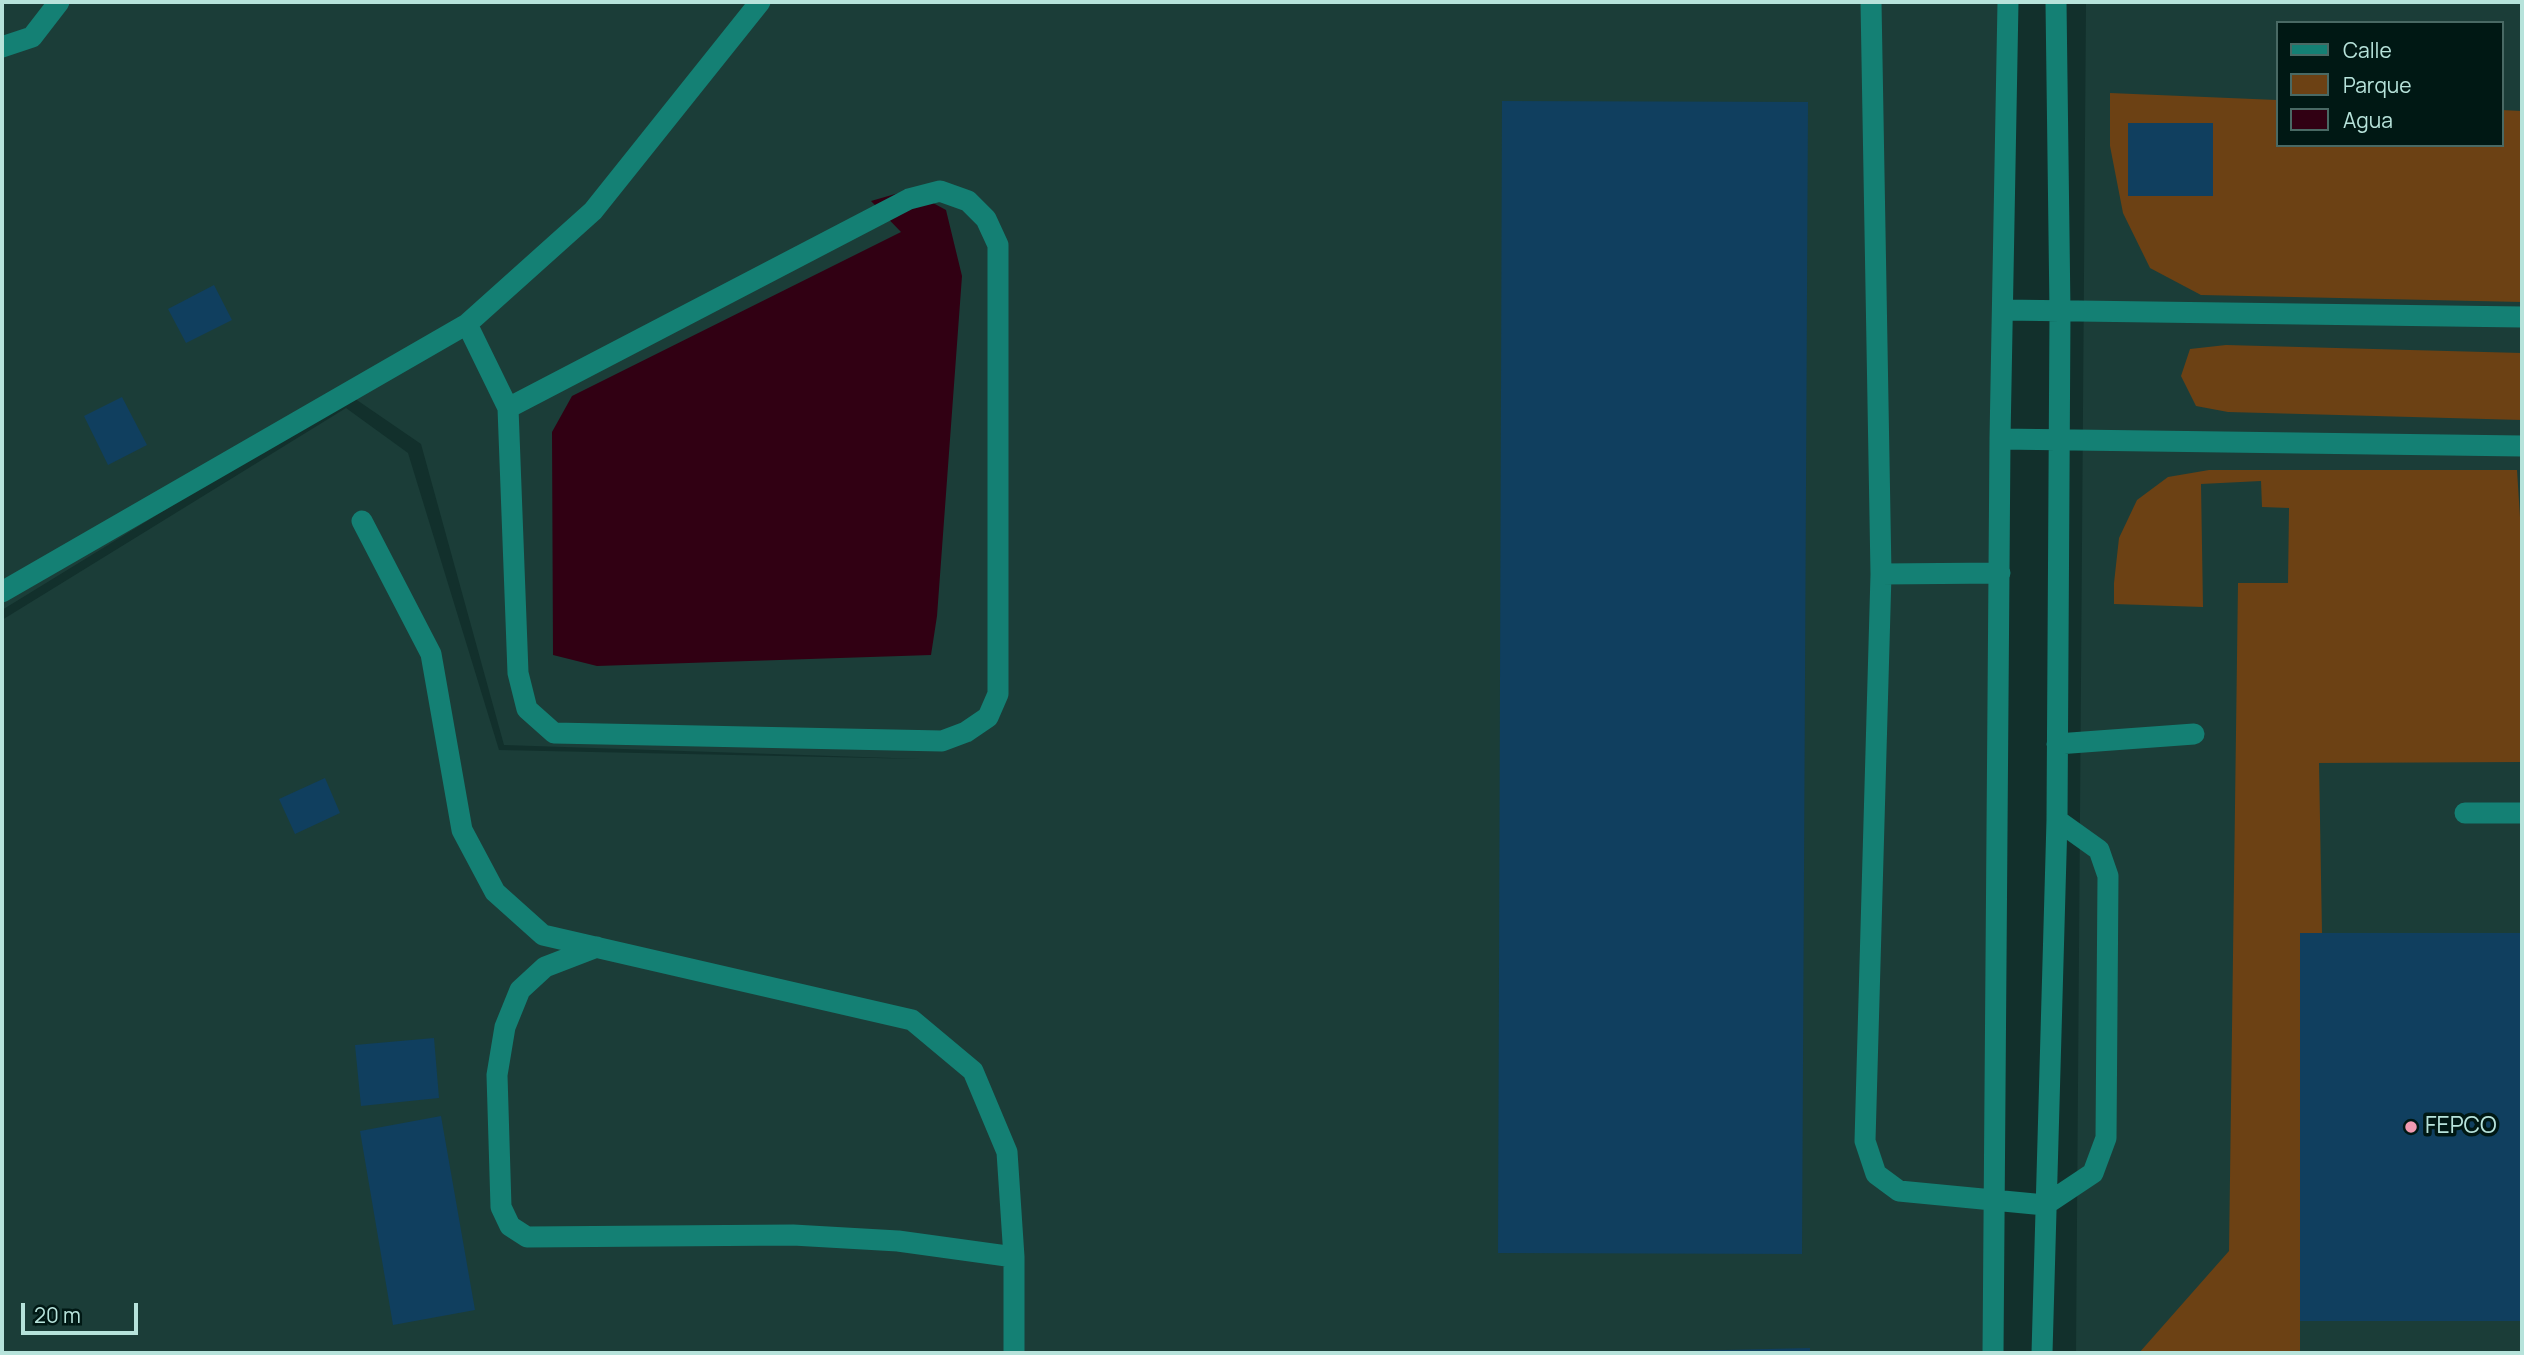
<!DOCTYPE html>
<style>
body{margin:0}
#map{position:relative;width:2524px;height:1355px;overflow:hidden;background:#12302c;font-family:Manrope,sans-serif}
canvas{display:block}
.frame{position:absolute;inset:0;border:4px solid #b7e3db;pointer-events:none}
.legend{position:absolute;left:2276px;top:21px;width:228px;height:126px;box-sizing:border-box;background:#001814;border:2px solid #496964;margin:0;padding:9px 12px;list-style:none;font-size:21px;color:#b7e3db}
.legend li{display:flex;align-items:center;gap:14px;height:35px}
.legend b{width:35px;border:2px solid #496964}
.scale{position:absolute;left:21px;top:1303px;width:117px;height:32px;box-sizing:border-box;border:4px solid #b7e3db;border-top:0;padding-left:9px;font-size:21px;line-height:24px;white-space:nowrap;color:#b7e3db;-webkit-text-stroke:5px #001814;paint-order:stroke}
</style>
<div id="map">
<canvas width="2524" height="1355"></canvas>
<div class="frame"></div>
<ul class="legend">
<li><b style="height:9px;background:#148074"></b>Calle</li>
<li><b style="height:19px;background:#6c4114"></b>Parque</li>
<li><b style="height:19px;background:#310013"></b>Agua</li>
</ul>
<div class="scale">20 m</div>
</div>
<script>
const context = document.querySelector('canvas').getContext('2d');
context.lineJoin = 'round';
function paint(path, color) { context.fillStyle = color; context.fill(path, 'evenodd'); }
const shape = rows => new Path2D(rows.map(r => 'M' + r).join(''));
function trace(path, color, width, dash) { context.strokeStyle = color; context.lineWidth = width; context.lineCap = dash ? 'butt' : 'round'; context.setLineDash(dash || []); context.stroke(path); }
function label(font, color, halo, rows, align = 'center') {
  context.font = font + ' Manrope,sans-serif'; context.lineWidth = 7; context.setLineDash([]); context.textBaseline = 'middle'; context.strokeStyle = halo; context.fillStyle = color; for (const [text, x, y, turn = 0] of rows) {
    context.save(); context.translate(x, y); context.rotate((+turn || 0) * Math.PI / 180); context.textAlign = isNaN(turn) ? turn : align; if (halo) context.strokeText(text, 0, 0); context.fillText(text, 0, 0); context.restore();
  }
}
const built = shape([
 [2,2,2004,2,1987,1353,2,1353,2,620,346,408,408,453,499,750,922,759,504,745,421,444,351,396,2,610],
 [2086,2,2522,2,2522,1353,2076,1353],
 [2277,23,2501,23,2501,145,2277,145]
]);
const green = shape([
 [2110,93,2277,100,2277,145,2501,145,2501,110,2522,111,2522,302,2201,295,2150,268,2123,213,2110,146],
 [2226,345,2522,353,2522,420,2228,412,2196,406,2181,376,2190,349],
 [2209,470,2517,470,2520,517,2522,519,2522,762,2319,763,2322,933,2300,933,2300,1353,2139,1353,2229,1251,2238,583,2288,583,2289,508,2262,507,2261,481,2201,484,2203,607,2114,604,2114,583,2119,538,2137,500,2168,477]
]);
const water = shape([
 [909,190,946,210,962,276,937,616,931,655,597,666,553,655,552,432,572,396,901,232,871,201]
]);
const building = shape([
 [1502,101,1808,102,1802,1254,1498,1253],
 [2128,123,2213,123,2213,196,2128,196],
 [214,285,232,320,186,343,168,309],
 [122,397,147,445,108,465,84,416],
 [325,778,340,813,295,834,279,799],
 [2300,933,2522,933,2522,1321,2300,1321],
 [434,1038,439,1098,361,1106,355,1045],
 [441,1116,475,1310,393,1325,360,1131],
 [1810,1348,1810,1353,1683,1353,1683,1351]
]);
const minor = shape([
 [1871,2,1881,574,1865,1141,1876,1174,1899,1191,2045,1205,2093,1173,2106,1138,2108,876,2099,850,2057,820],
 [2,47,32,37,59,2],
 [2004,310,2522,317],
 [467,324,508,408,518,673,527,709,554,733,942,741,966,732,988,717,998,694,998,245,986,219,968,201,940,191,909,199,508,408],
 [2000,439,2522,446],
 [362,521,431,654,462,830,495,892,543,935,912,1020,973,1071,1007,1152,1014,1257,1014,1353],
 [1881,574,2000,573],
 [2,592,467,324,593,211,760,2],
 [2057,744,2194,734],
 [2465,813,2522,813],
 [597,947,545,967,520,990,505,1027,497,1075,501,1207,510,1226,527,1237,793,1235,898,1241,1014,1257],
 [1993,1353,2000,439,2008,2],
 [2042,1353,2057,820,2060,312,2056,2]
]);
const markers = [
 [2411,1127,7,"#f19ab1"]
];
const poiNames = [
 ["FEPCO",2425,1127]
];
paint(built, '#1b3d38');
paint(green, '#6c4114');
paint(water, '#310013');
paint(building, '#103f5f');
trace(minor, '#148074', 21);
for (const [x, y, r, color] of markers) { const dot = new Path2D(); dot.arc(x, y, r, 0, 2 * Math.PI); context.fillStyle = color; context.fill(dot); trace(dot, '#001814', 2.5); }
label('23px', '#b7e3db', '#001814', poiNames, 'left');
</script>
